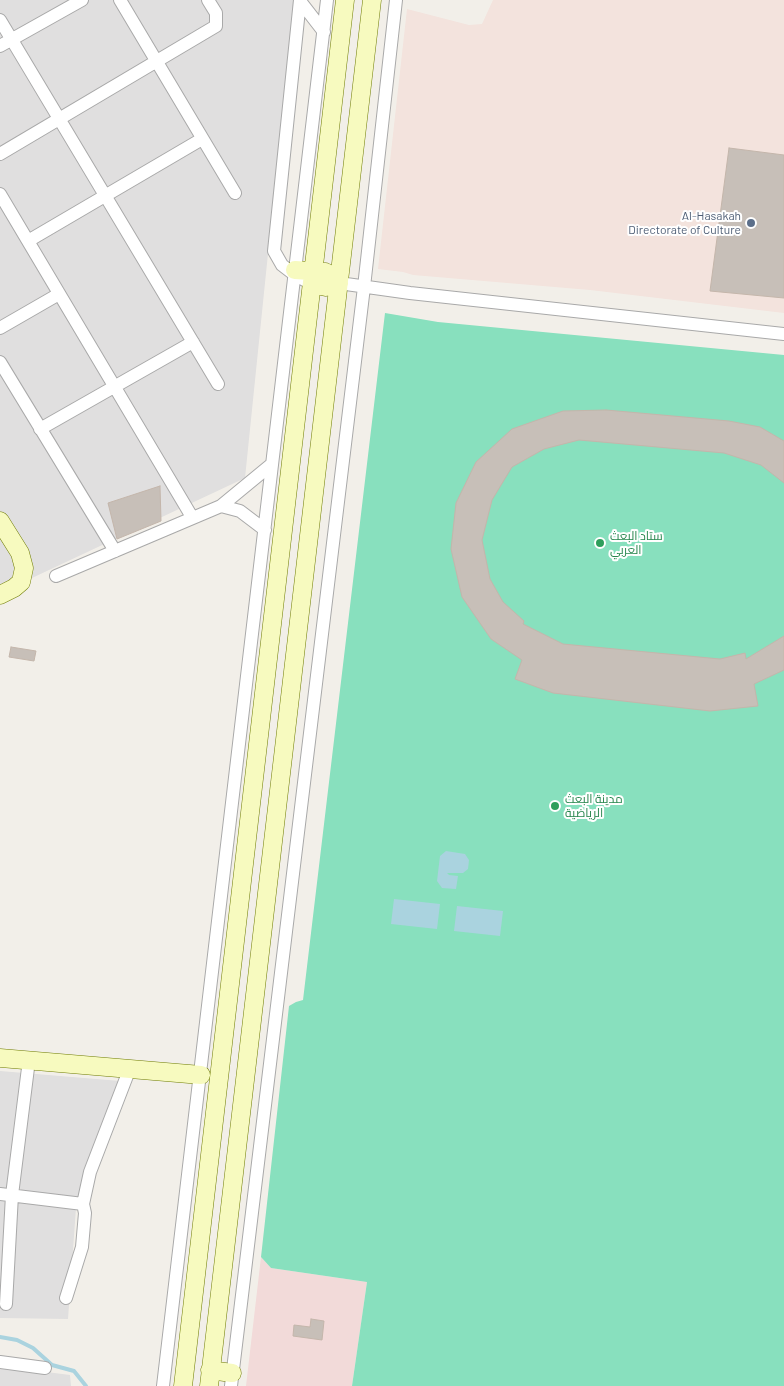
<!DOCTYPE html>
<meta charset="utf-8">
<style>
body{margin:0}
canvas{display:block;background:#f2efe9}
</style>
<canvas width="784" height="1386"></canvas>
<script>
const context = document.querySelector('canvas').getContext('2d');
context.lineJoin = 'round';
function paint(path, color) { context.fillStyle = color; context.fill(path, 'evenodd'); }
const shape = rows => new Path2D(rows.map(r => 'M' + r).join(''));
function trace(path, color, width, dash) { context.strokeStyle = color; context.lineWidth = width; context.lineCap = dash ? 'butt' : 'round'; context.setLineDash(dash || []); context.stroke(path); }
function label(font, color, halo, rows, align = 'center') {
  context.font = font + ' Barlow,Cairo,sans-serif'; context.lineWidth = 4; context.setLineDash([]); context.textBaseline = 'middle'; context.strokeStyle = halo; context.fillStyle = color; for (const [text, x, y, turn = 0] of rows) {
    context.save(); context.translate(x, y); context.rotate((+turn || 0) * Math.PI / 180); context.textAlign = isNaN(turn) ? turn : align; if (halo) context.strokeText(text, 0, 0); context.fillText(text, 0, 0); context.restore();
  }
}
const residential = shape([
 [0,0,294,0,245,478,0,593],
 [0,1071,120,1081,76,1208,68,1319,0,1318],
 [0,1366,70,1375,71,1386,0,1386]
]);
const commercial = shape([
 [261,1257,271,1268,367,1282,352,1386,246,1386]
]);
const military = shape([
 [493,0,784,0,784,313,590,290,413,275,403,272,378,269,407,9,469,25,482,24]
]);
const pitch = shape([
 [385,313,438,322,784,355,784,1386,352,1386,367,1282,271,1268,261,1257,289,1006,296,1002,303,1000]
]);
const water = shape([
 [446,851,465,854,469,860,468,869,463,873,447,873,449,875,458,876,456,889,442,888,437,881,440,856],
 [394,899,440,904,437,929,391,924],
 [457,906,503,911,500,936,454,931]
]);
const stream = shape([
 [0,1337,17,1340,33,1348,52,1365,74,1371,86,1386]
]);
const building = shape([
 [729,148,784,155,784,298,710,291,729,148],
 [606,410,729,421,760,427,784,441,784,483,761,465,724,453,579,440,544,449,512,467,492,500,482,540,490,579,503,602,524,621,523,624,563,644,720,659,745,653,746,659,784,636,784,670,754,684,758,706,710,711,553,693,515,679,522,660,491,639,462,597,451,549,456,503,476,462,512,429,563,411,606,410],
 [160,486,161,521,117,539,108,503,160,486],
 [11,647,36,651,34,661,9,657,11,647],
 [311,1319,324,1321,322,1340,293,1336,294,1325,310,1327,311,1319]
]);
const street = shape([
 [120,0,235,193],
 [300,0,274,251,282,265,295,275,312,284],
 [300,1,324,32],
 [0,20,218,384],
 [0,46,82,0],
 [0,154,216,26,216,13,208,0],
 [0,194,192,517],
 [28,241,202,139],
 [339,283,410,293,784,334],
 [0,328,59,294],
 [0,362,115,551],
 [40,429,193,342],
 [265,530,240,511,221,506,272,464],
 [56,576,221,506],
 [0,1194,83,1204],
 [66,1298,82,1247,85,1213,83,1204,90,1172,130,1068],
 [6,1304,12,1195,29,1060],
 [0,1362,45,1368],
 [163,1386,327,0],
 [231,1386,364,287,396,0]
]);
const secondary = shape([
 [295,270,325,272,336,278,339,283,326,287,312,284],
 [0,521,20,553,24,568,21,582,14,588,0,595],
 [0,1058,201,1075],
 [210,1370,232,1373],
 [183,1386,345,0],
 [209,1386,372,0]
]);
const markers = [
 [751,223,5,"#5c6f8a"],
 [600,543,5,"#2e9e5b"],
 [555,806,5,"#2e9e5b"]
];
const serviceNames = [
 ["Al-Hasakah",741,216],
 ["Directorate of Culture",741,230]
];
const leisureNames = [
 ["ستاد البعث",610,536],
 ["العربي",610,550],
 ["مدينة البعث",565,799],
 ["الرياضية",565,813]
];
paint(residential, '#e0dfdf');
paint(commercial, '#f2dad9');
paint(military, '#f3e3dd');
paint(pitch, '#88e0be');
paint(water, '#aad3df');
trace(stream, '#aad3df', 4);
paint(building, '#c7bfb8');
trace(building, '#c4b6ab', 1);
trace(street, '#a9a9a9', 14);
trace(secondary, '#707d05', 19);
trace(street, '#fff', 12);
trace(secondary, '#f7fabf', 18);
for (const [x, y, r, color] of markers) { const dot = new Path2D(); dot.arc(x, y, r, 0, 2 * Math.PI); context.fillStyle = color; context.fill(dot); trace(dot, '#fff', 2); }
label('12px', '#4e5e75', '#fff', serviceNames, 'right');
label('12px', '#27864d', '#fff', leisureNames, 'left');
</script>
